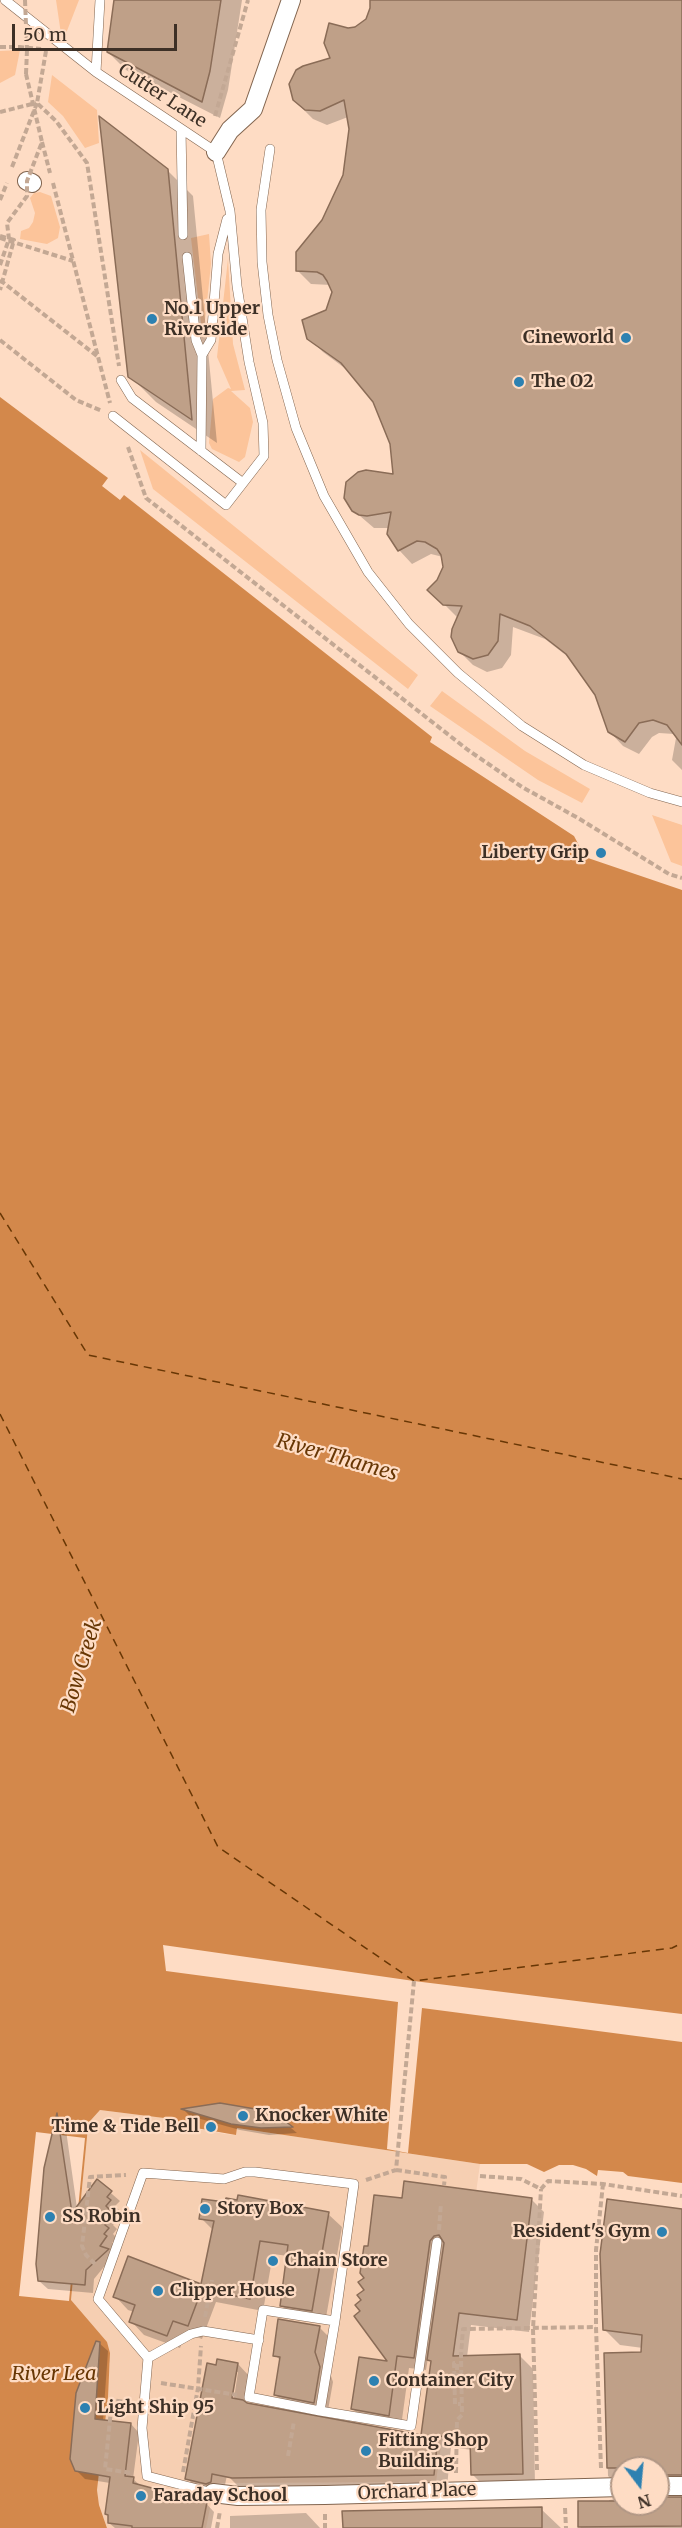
<!DOCTYPE html>
<style>
body{margin:0}
#map{position:relative;width:682px;height:2528px;overflow:hidden;background:#fedcc4;font-family:Merriweather,serif}
canvas{display:block}
.north{position:absolute;left:610px;top:2456px;width:60px;height:60px;box-sizing:border-box;background:#fedcc4;border:2px solid #b19785;border-radius:50%;rotate:164deg;font-size:16px;font-weight:700;line-height:24px;text-align:center;color:#3d3026}
.north::after{content:'';display:block;margin:auto;width:21px;height:27px;background:#2d81b1;clip-path:polygon(50% 0,100% 100%,50% 72%,0 100%)}
.scale{position:absolute;left:12px;top:24px;width:165px;height:27px;box-sizing:border-box;border:3px solid #3d3026;border-top:0;padding-left:8px;font-size:18px;line-height:21px;white-space:nowrap;color:#3d3026;-webkit-text-stroke:4px #fedcc4;paint-order:stroke}
</style>
<div id="map">
<canvas width="682" height="2528"></canvas>
<div class="north">N</div>
<div class="scale">50 m</div>
</div>
<script>
const context = document.querySelector('canvas').getContext('2d');
context.lineJoin = 'round';
function paint(path, color) { context.fillStyle = color; context.fill(path, 'evenodd'); }
const shape = rows => new Path2D(rows.map(r => 'M' + r).join(''));
function trace(path, color, width, dash) { context.strokeStyle = color; context.lineWidth = width; context.lineCap = dash ? 'butt' : 'round'; context.setLineDash(dash || []); context.stroke(path); }
function label(font, color, halo, rows, align = 'center') {
  context.font = font + ' Merriweather,serif'; context.lineWidth = 4.5; context.setLineDash([]); context.textBaseline = 'middle'; context.strokeStyle = halo; context.fillStyle = color; for (const [text, x, y, turn = 0] of rows) {
    context.save(); context.translate(x, y); context.rotate((+turn || 0) * Math.PI / 180); context.textAlign = isNaN(turn) ? turn : align; if (halo) context.strokeText(text, 0, 0); context.fillText(text, 0, 0); context.restore();
  }
}
const built = shape([
 [100,2110,173,2119,173,2124,225,2134,236,2135,237,2128,480,2164,436,2482,215,2483,206,2528,107,2528,99,2505,97,2490,110,2363,71,2300,88,2127,91,2120]
]);
const green = shape([
 [56,0,79,0,65,36,61,34],
 [20,50,15,75,0,83,0,51],
 [52,75,97,110,99,143,85,148,63,116,48,102],
 [40,192,51,196,60,227,58,238,47,244,20,239,21,231,29,228,33,222,35,213,30,198,34,193],
 [209,234,211,264,203,340,191,238],
 [228,259,233,344,245,390,231,391,250,408,253,422,245,457,239,462,212,449,209,443,213,399,228,388,231,389,217,357],
 [140,450,418,675,408,689,153,489],
 [442,691,525,751,590,789,582,803,538,780,430,706],
 [652,815,682,825,682,866,671,862]
]);
const water = shape([
 [0,397,108,478,102,486,120,500,124,495,432,737,430,742,574,836,585,857,682,890,682,2183,628,2176,623,2172,598,2170,597,2176,586,2169,573,2165,559,2165,544,2172,527,2164,480,2164,237,2128,236,2135,173,2124,172,2119,100,2110,91,2120,88,2127,71,2300,107,2342,110,2353,108,2397,97,2490,99,2505,107,2528,0,2528]
]);
const pier = shape([
 [163,1945,414,1981,682,2014,682,2042,422,2008,408,2153,387,2149,398,2002,166,1971],
 [36,2132,85,2138,69,2301,19,2296]
]);
const shadow = shape([
 [115,0,242,0,228,90,220,118,126,70,108,52],
 [370,0,682,0,682,770,672,760,676,738,674,734,659,733,652,737,639,754,623,746,609,731,596,694,572,660,545,639,513,627,511,655,502,668,487,672,473,665,459,651,458,618,443,603,438,581,445,567,443,557,431,554,412,564,399,550,390,528,374,528,353,510,394,476,391,444,374,401,350,372,323,352,309,338,327,311,333,292,331,285,311,284,298,271,344,175,350,129,348,117,327,125,313,119,299,105,291,92,333,59,348,29,363,24,372,8],
 [167,170,193,196,217,443,156,402,130,376],
 [184,2110,273,2113,297,2133,269,2135,240,2130,190,2116],
 [58,2116,65,2123,77,2208,97,2181,120,2201,115,2206,119,2210,114,2215,118,2219,113,2225,117,2229,113,2234,116,2237,112,2243,115,2246,109,2254,112,2257,94,2279,93,2293,48,2289,39,2281,46,2168],
 [531,2199,544,2212,529,2332,471,2325,467,2357,520,2356,533,2369,535,2486,485,2487,472,2474,472,2450,451,2447,447,2487,242,2490,227,2475,223,2495,199,2491,187,2478,238,2364,250,2377,246,2405,422,2437,433,2363,428,2358,426,2370,409,2368,401,2427,365,2421,353,2409,391,2363,362,2312,369,2248,404,2200],
 [235,2372,238,2372,233,2405,230,2405],
 [682,2209,682,2490,663,2495,662,2498,682,2499,682,2528,581,2528,580,2527,609,2502,609,2500,622,2499,622,2504,658,2504,658,2468,622,2468,622,2489,608,2476,605,2354,642,2354,643,2348,620,2345,605,2330],
 [328,2214,342,2227,325,2323,295,2319,281,2305,288,2256,273,2254,263,2311,216,2302,202,2339,186,2333,180,2348,144,2335,131,2321,134,2312,128,2310,115,2296,203,2286,214,2231,201,2218],
 [319,2327,333,2341,328,2367,333,2382,327,2416,290,2408,276,2395,281,2361,275,2355],
 [99,2343,108,2351,103,2421,131,2424,139,2433,133,2479,142,2487,183,2498,202,2499,214,2512,211,2528,115,2528,109,2523,110,2483,85,2479,76,2470],
 [541,2509,561,2528,344,2528],
 [306,2513,320,2528,230,2528,230,2516]
]);
const ferry = shape([
 [0,1213,88,1355,682,1479],
 [0,1414,218,1847,414,1981,672,1948,682,1943]
]);
const building = shape([
 [114,0,221,0,210,71,202,102,107,52,114,0],
 [370,0,682,0,682,745,667,725,653,720,639,723,625,742,608,732,595,695,566,654,530,626,500,614,498,641,488,655,473,659,458,652,451,637,452,629,462,606,443,605,427,590,437,580,443,567,441,555,437,549,425,542,417,541,398,551,387,534,391,512,367,516,359,515,352,511,344,498,346,482,358,472,366,470,393,474,390,444,373,402,341,363,307,339,302,320,326,310,332,292,327,281,323,275,317,272,296,271,296,252,322,220,343,175,349,129,344,100,320,111,305,110,293,100,289,84,296,70,303,66,330,58,324,43,329,23,348,28,355,27,366,19,370,8,370,0],
 [99,116,168,169,192,420,128,377,99,116],
 [220,2103,273,2112,293,2127,261,2128,231,2124,181,2109,220,2103],
 [57,2113,72,2213,97,2179,112,2191,107,2197,111,2200,106,2206,110,2210,105,2216,110,2219,105,2225,109,2228,104,2234,107,2236,100,2246,109,2249,86,2270,85,2285,38,2281,36,2264,44,2168,57,2113],
 [404,2181,532,2198,517,2320,459,2313,453,2356,520,2354,523,2474,471,2475,470,2439,438,2436,434,2475,232,2478,212,2474,211,2482,206,2484,185,2479,207,2363,216,2365,217,2359,238,2363,232,2398,243,2400,247,2403,421,2435,431,2361,427,2360,444,2243,439,2235,434,2236,430,2241,414,2358,397,2356,389,2416,351,2409,359,2357,387,2361,354,2316,360,2311,355,2305,361,2300,357,2295,364,2290,358,2282,364,2278,360,2273,364,2246,368,2246,374,2195,402,2198,404,2181],
 [238,2195,329,2212,312,2311,280,2306,288,2245,260,2241,250,2299,202,2289,188,2326,173,2321,167,2336,129,2322,135,2305,113,2297,128,2256,201,2284,214,2221,199,2219,202,2199,225,2202,226,2198,237,2200,238,2195],
 [607,2199,682,2209,682,2475,658,2475,658,2468,607,2468,604,2353,641,2352,642,2335,603,2330,600,2254,607,2199],
 [278,2319,320,2326,315,2352,320,2367,314,2403,274,2395,280,2357,273,2356,278,2319],
 [96,2341,100,2342,95,2419,131,2423,125,2476,134,2477,133,2483,182,2496,183,2492,203,2497,207,2502,202,2528,132,2528,132,2526,108,2523,108,2515,105,2514,110,2477,75,2471,70,2459,76,2393,96,2341],
 [658,2497,682,2497,682,2526,578,2527,578,2501,622,2501,622,2504,658,2504,658,2497],
 [542,2507,542,2528,343,2528,342,2511,542,2507]
]);
const path = shape([
 [0,47,19,47,41,49],
 [46,51,37,103,56,121,87,163,119,366],
 [26,74,27,50],
 [0,112,36,103],
 [215,116,248,0],
 [42,142,50,173],
 [12,167,37,103],
 [53,183,110,403],
 [0,200,7,183],
 [0,238,73,261],
 [0,280,97,356],
 [0,340,76,400,102,411],
 [128,447,146,498,468,750,522,787,578,818,669,874,682,878],
 [396,2170,445,2177,444,2185],
 [480,2176,521,2179,541,2189,548,2181,603,2184,682,2196],
 [366,2180,396,2170,414,1981],
 [439,2230,441,2203],
 [95,2264,86,2255,82,2246,90,2177,126,2175],
 [205,2317,212,2280],
 [461,2375,457,2375,457,2363,454,2363,455,2404,461,2404],
 [161,2383,237,2395],
 [131,2403,112,2400,105,2469,132,2473],
 [288,2456,294,2421],
 [601,2468,596,2327,596,2250,603,2184],
 [537,2470,533,2329,541,2189],
 [183,2472,198,2388,201,2346],
 [456,2473,457,2420,462,2415,461,2355,463,2329,596,2327],
 [565,2508,566,2528],
 [325,2514,325,2528],
 [217,2528,220,2511]
]);
const lane = shape([
 [5,0,96,72,216,152,230,211,237,286,249,362,263,423,264,456,226,505,113,416],
 [96,72,100,0],
 [181,129,183,235],
 [270,149,261,210,262,262,268,315,277,360,296,428,324,496,368,572,409,624,458,673,522,726,584,765,650,793,682,802],
 [187,257,196,340,202,355],
 [121,380,132,398,243,483],
 [201,451,202,355,211,340,218,254,227,219],
 [148,2358,191,2334,203,2331,259,2340],
 [320,2411,411,2426,437,2242],
 [213,2493,147,2476,142,2428,148,2358,98,2299,143,2173,224,2179,245,2172,255,2172,354,2184,335,2321,320,2411,249,2397,263,2310,335,2321]
]);
const street = shape([
 [216,152,230,130,253,109,291,0],
 [27,181,32,183],
 [658,2486,682,2486],
 [213,2493,238,2496,325,2495,622,2487]
]);
const pathBridge = shape([
 [25,0,27,50],
 [0,236,14,240,0,290],
 [0,265,9,239,7,223,27,196,27,181,42,142,26,74]
]);
const markers = [
 [152,319,6,"#2d81b1"],
 [626,338,6,"#2d81b1"],
 [519,382,6,"#2d81b1"],
 [601,853,6,"#2d81b1"],
 [243,2116,6,"#2d81b1"],
 [211,2127,6,"#2d81b1"],
 [205,2209,6,"#2d81b1"],
 [50,2217,6,"#2d81b1"],
 [662,2232,6,"#2d81b1"],
 [273,2261,6,"#2d81b1"],
 [158,2291,6,"#2d81b1"],
 [374,2381,6,"#2d81b1"],
 [85,2408,6,"#2d81b1"],
 [366,2451,6,"#2d81b1"],
 [141,2496,6,"#2d81b1"]
];
const streetNames = [
 ["Cutter Lane",162,96,33],
 ["Orchard Place",417,2492,-2]
];
const poiNames = [
 ["No.1 Upper",164,309],
 ["Riverside",164,330],
 ["Cineworld",614,338,"right"],
 ["The O2",531,382],
 ["Liberty Grip",589,853,"right"],
 ["Knocker White",255,2116],
 ["Time & Tide Bell",199,2127,"right"],
 ["Story Box",217,2209],
 ["SS Robin",62,2217],
 ["Resident's Gym",650,2232,"right"],
 ["Chain Store",285,2261],
 ["Clipper House",170,2291],
 ["Container City",386,2381],
 ["Light Ship 95",97,2408],
 ["Fitting Shop",378,2441],
 ["Building",378,2462],
 ["Faraday School",153,2496]
];
const waterNames = [
 ["River Thames",337,1458,16],
 ["Bow Creek",82,1666,-73],
 ["River Lea",54,2374]
];
paint(built, '#f6cfb2');
paint(green, '#fcc49a');
paint(water, '#d3884b');
paint(pier, '#fedcc4');
paint(shadow, '#0003');
trace(ferry, '#683705', 1.5, [8, 6]);
paint(building, '#bfa088');
trace(building, '#8a6c57', 1.5);
trace(lane, '#82654f', 10);
trace(street, '#82654f', 20);
trace(path, '#c3a894', 4, [6, 3]);
trace(lane, '#fff', 9);
trace(street, '#fff', 18);
trace(pathBridge, '#c3a894', 4, [6, 3]);
for (const [x, y, r, color] of markers) { const dot = new Path2D(); dot.arc(x, y, r, 0, 2 * Math.PI); context.fillStyle = color; context.fill(dot); trace(dot, '#fedcc4', 2); }
label('18px', '#3d3026', '#fedcc4', streetNames);
label('bold 18px', '#3d3026', '#fedcc4', poiNames, 'left');
label('italic 20px', '#683705', '#fedcc4', waterNames);
</script>
